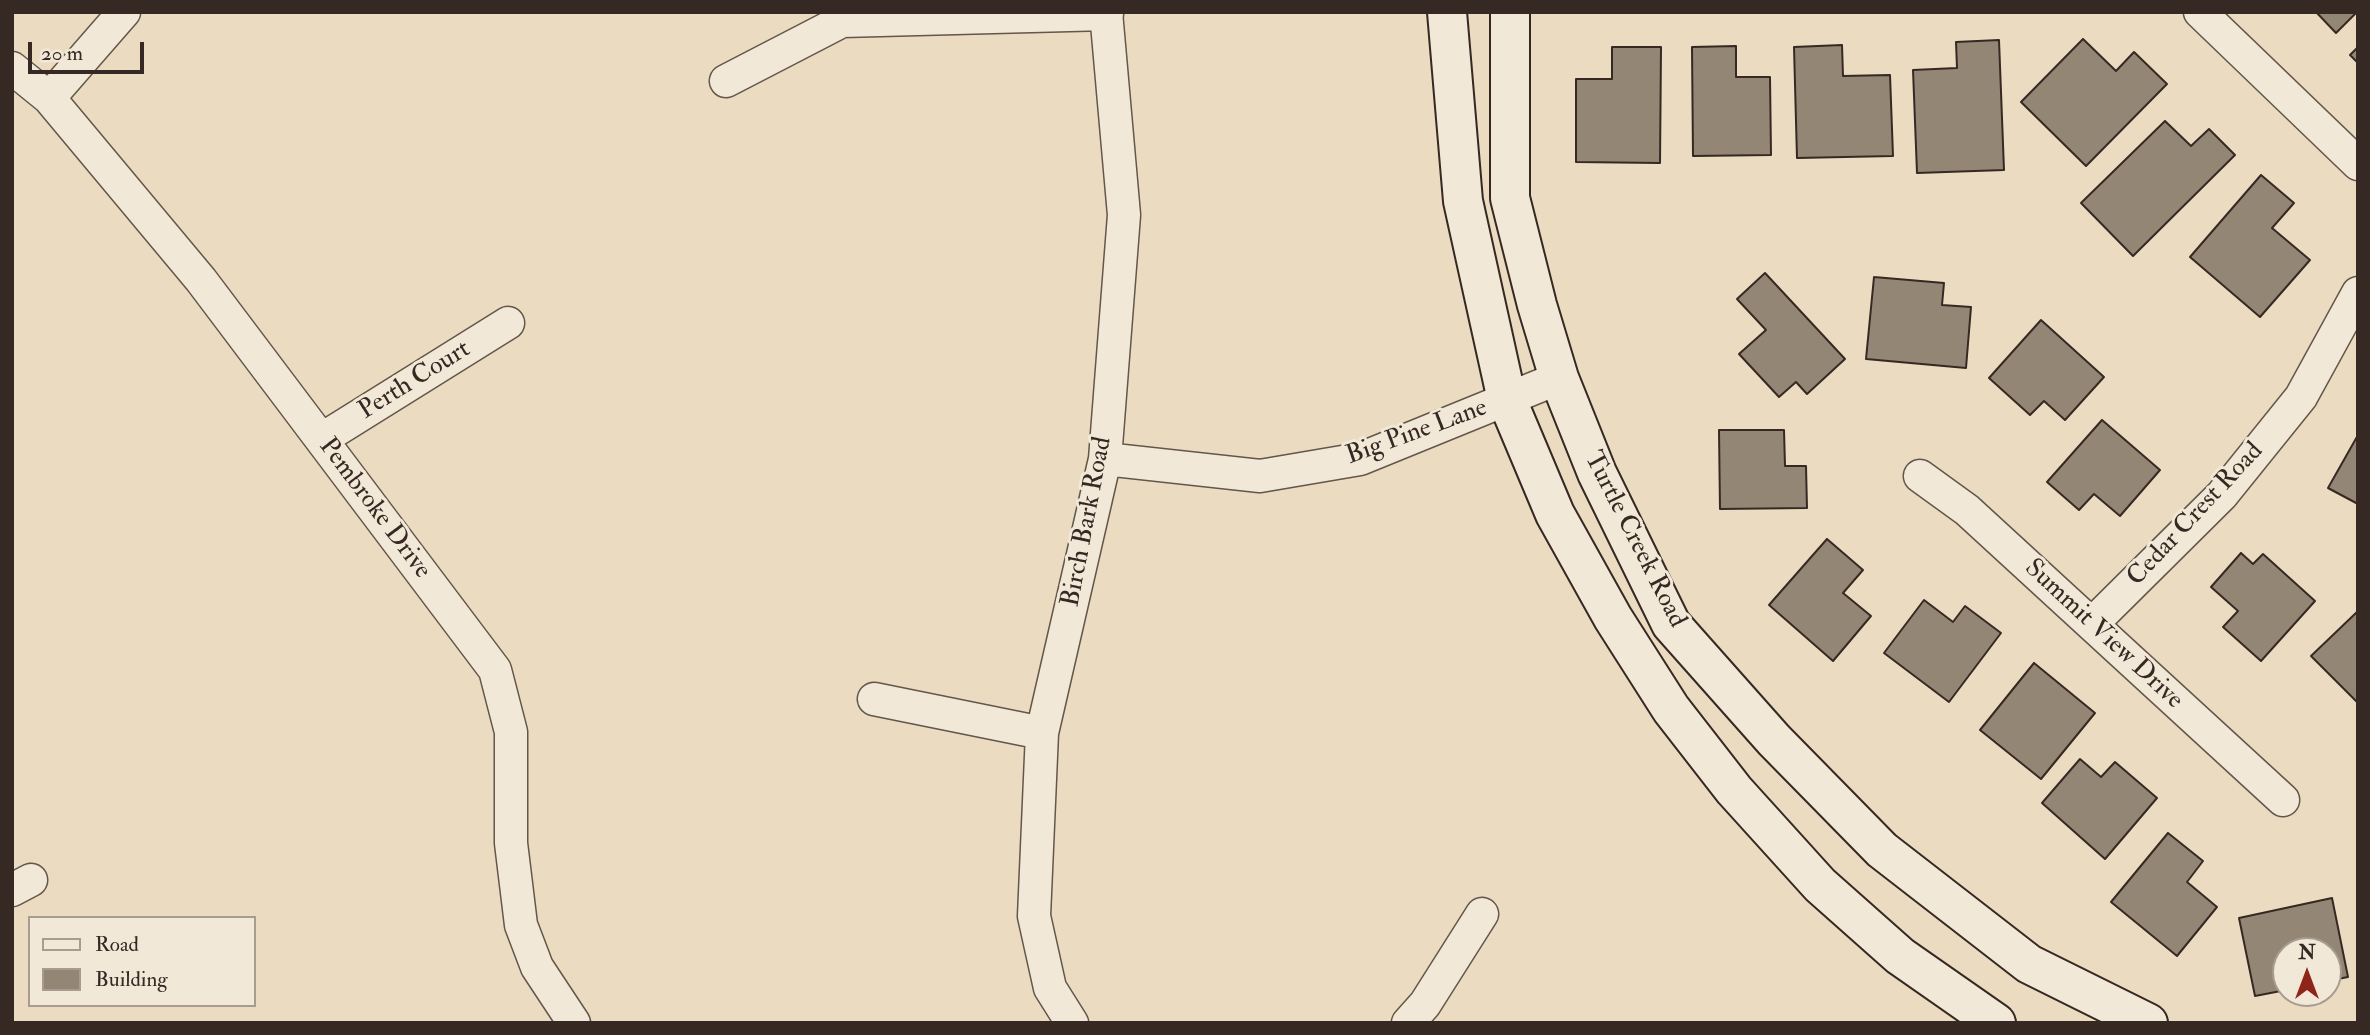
<!DOCTYPE html>
<style>
body{margin:0}
#map{position:relative;width:2370px;height:1035px;overflow:hidden;background:#ebdbc1;font-family:"IM FELL Double Pica",serif}
canvas{display:block}
.frame{position:absolute;inset:0;border:14px solid #362923;pointer-events:none}
.legend{position:absolute;left:28px;top:916px;width:228px;height:91px;box-sizing:border-box;background:#f2e8d7;border:2px solid #a79c8f;margin:0;padding:9px 12px;list-style:none;font-size:21px;color:#362923}
.legend li{display:flex;align-items:center;gap:14px;height:35px}
.legend b{width:35px;border:2px solid #a79c8f}
.north{position:absolute;left:2272px;top:937px;width:70px;height:70px;box-sizing:border-box;background:#f2e8d7;border:2px solid #a79c8f;border-radius:50%;rotate:0deg;font-size:19px;font-weight:700;line-height:28px;text-align:center;color:#362923}
.north::after{content:'';display:block;margin:auto;width:24px;height:32px;background:#8f2418;clip-path:polygon(50% 0,100% 100%,50% 72%,0 100%)}
.scale{position:absolute;left:28px;top:42px;width:116px;height:32px;box-sizing:border-box;border:4px solid #362923;border-top:0;padding-left:9px;font-size:21px;line-height:24px;white-space:nowrap;color:#362923;-webkit-text-stroke:5px #f2e8d7;paint-order:stroke}
</style>
<div id="map">
<canvas width="2370" height="1035"></canvas>
<div class="frame"></div>
<ul class="legend">
<li><b style="height:9px;background:#f2e8d7"></b>Road</li>
<li><b style="height:19px;background:#948675"></b>Building</li>
</ul>
<div class="north">N</div>
<div class="scale">20 m</div>
</div>
<script>
const context = document.querySelector('canvas').getContext('2d');
context.lineJoin = 'round';
function paint(path, color) { context.fillStyle = color; context.fill(path, 'evenodd'); }
const shape = rows => new Path2D(rows.map(r => 'M' + r).join(''));
function trace(path, color, width, dash) { context.strokeStyle = color; context.lineWidth = width; context.lineCap = dash ? 'butt' : 'round'; context.setLineDash(dash || []); context.stroke(path); }
function label(font, color, halo, rows, align = 'center') {
  context.font = font + ' "IM FELL Double Pica",serif'; context.lineWidth = 6; context.setLineDash([]); context.textBaseline = 'middle'; context.strokeStyle = halo; context.fillStyle = color; for (const [text, x, y, turn = 0] of rows) {
    context.save(); context.translate(x, y); context.rotate((+turn || 0) * Math.PI / 180); context.textAlign = isNaN(turn) ? turn : align; if (halo) context.strokeText(text, 0, 0); context.fillText(text, 0, 0); context.restore();
  }
}
const building = shape([
 [2316,12,2357,12,2336,33,2316,12],
 [2083,39,2116,71,2134,52,2167,84,2086,166,2021,102,2083,39],
 [1999,40,2004,170,1917,173,1913,70,1957,68,1956,42,1999,40],
 [1842,45,1843,76,1890,75,1893,156,1797,158,1794,47,1842,45],
 [1736,46,1736,77,1770,77,1771,155,1693,156,1692,47,1736,46],
 [1612,47,1661,47,1660,163,1576,162,1576,79,1612,79,1612,47],
 [2358,47,2358,63,2350,55,2358,47],
 [2165,121,2191,146,2209,129,2235,155,2133,256,2081,203,2165,121],
 [2261,175,2294,203,2272,228,2310,260,2260,317,2190,257,2261,175],
 [1765,273,1845,359,1807,394,1796,382,1779,397,1739,354,1766,330,1737,299,1765,273],
 [1874,277,1944,283,1942,305,1971,307,1966,368,1866,359,1874,277],
 [2041,320,2104,377,2065,420,2044,401,2030,415,1989,378,2041,320],
 [2102,420,2160,470,2120,516,2094,494,2079,510,2047,482,2102,420],
 [1719,430,1784,430,1785,466,1806,466,1807,508,1720,509,1719,430],
 [2358,435,2358,504,2328,488,2358,435],
 [1827,539,1863,570,1843,593,1871,616,1833,661,1769,605,1827,539],
 [2241,553,2253,564,2263,554,2315,601,2261,661,2223,627,2238,611,2211,587,2241,553],
 [1924,600,1953,622,1965,606,2001,633,1949,702,1884,653,1924,600],
 [2358,611,2358,703,2311,656,2358,611],
 [2034,663,2095,713,2041,779,1980,730,2034,663],
 [2080,759,2101,777,2115,762,2157,798,2105,859,2042,803,2080,759],
 [2168,833,2203,861,2187,882,2217,907,2177,956,2111,902,2168,833],
 [2332,898,2348,977,2328,981,2328,951,2286,951,2286,990,2255,996,2239,918,2332,898]
]);
const street = shape([
 [2200,12,2358,164],
 [12,68,49,98,201,280,495,670,511,732,511,843,521,925,537,967,574,1023],
 [726,81,842,21,1107,14],
 [49,98,124,12],
 [322,439,508,323],
 [1105,459,1260,476,1360,459,1559,378],
 [1920,476,1967,510,2283,800],
 [2092,624,2222,495,2301,397,2358,293],
 [874,699,1042,733],
 [12,890,31,880],
 [1072,1023,1050,988,1034,916,1042,733,1105,459,1124,215,1106,12],
 [1408,1023,1425,1004,1482,914]
]);
const secondary = shape([
 [1447,12,1463,201,1507,400,1555,514,1613,618,1671,709,1734,790,1820,885,1900,956,1996,1023],
 [1510,12,1510,198,1537,305,1559,378,1597,473,1671,624,1774,740,1882,850,2029,964,2148,1023]
]);
const streetNames = [
 ["Perth Court",415,381,-32],
 ["Big Pine Lane",1417,433,-20],
 ["Pembroke Drive",374,509,53],
 ["Cedar Crest Road",2196,515,-47],
 ["Birch Bark Road",1088,522,-79],
 ["Turtle Creek Road",1634,540,63],
 ["Summit View Drive",2103,635,43]
];
paint(building, '#948675');
trace(building, '#362923', 2);
trace(street, '#63564a', 35);
trace(secondary, '#362923', 42);
trace(street, '#f2e8d7', 32);
trace(secondary, '#f2e8d7', 38);
label('26px', '#362923', '#f2e8d7', streetNames);
</script>
